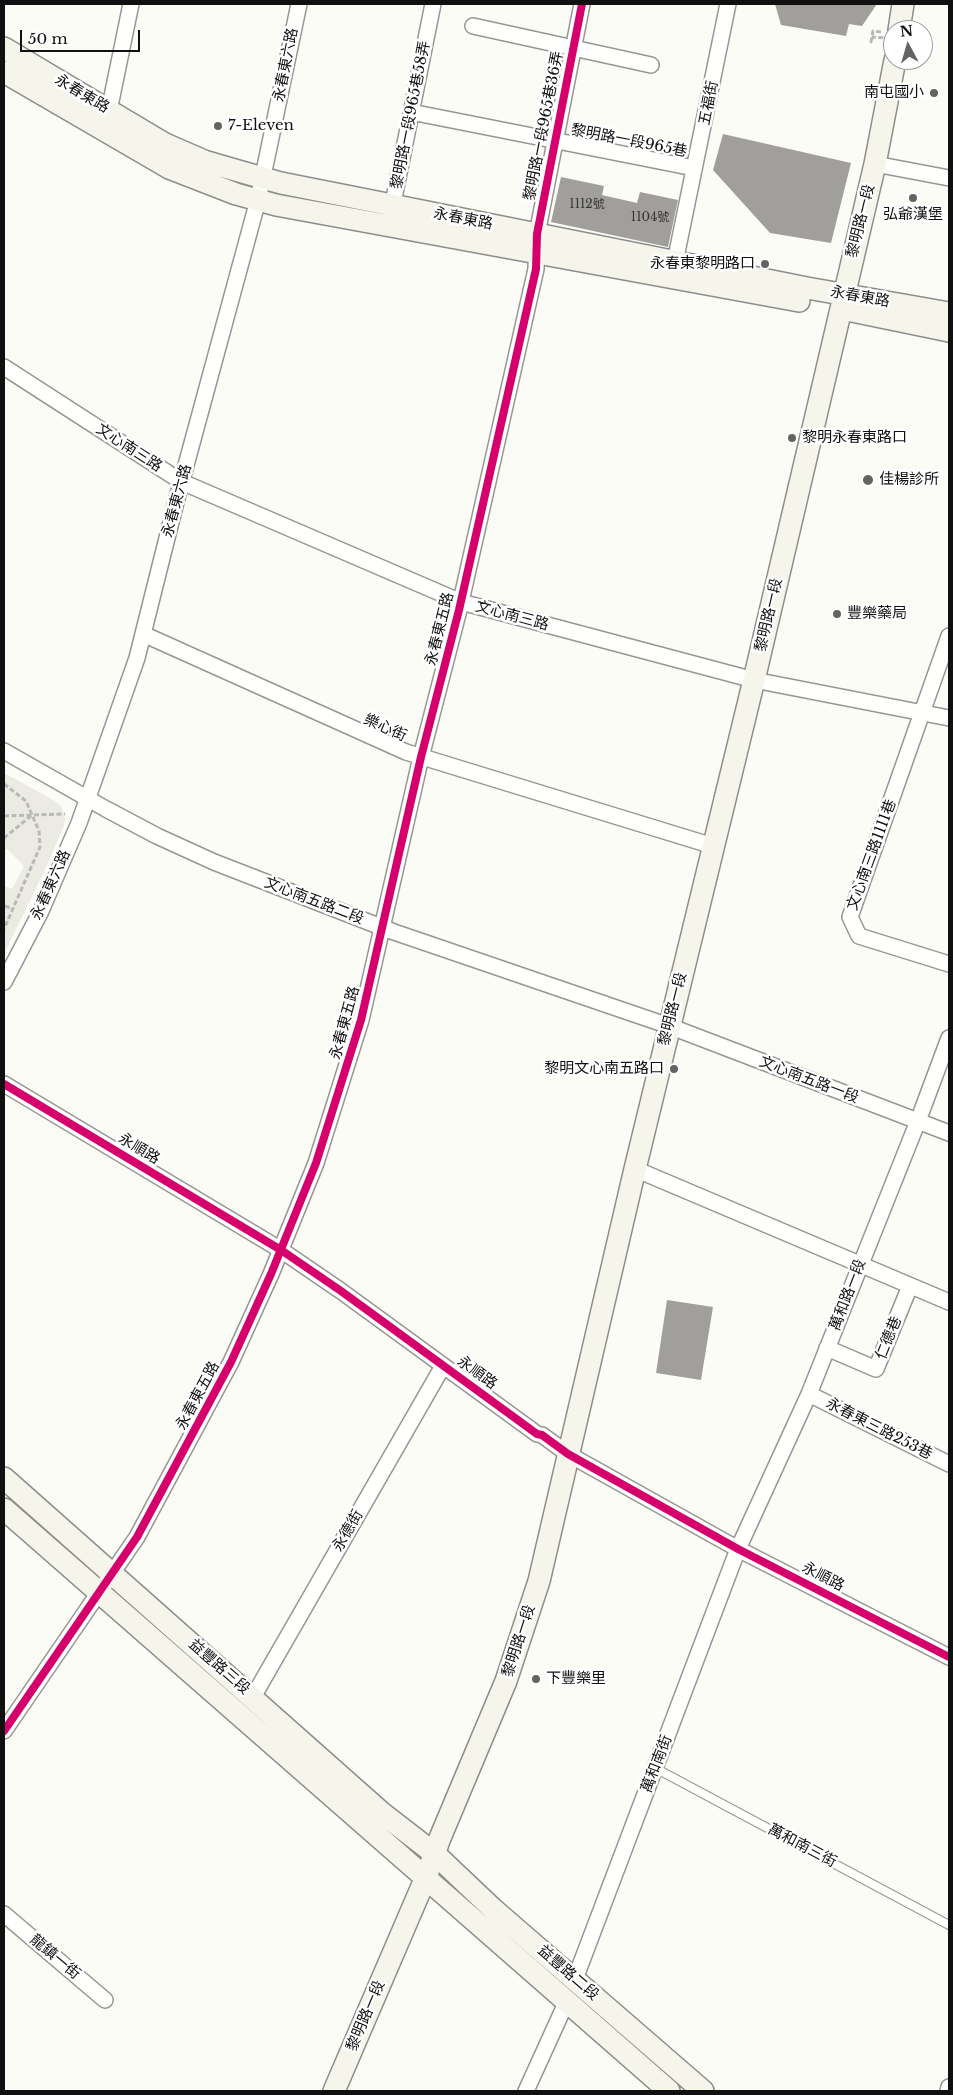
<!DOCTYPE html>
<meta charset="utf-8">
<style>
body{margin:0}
#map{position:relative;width:953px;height:2095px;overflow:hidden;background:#fcfcf7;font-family:"Libre Baskerville",serif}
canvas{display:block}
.frame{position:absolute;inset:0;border:5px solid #101010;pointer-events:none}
.north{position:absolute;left:883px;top:20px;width:50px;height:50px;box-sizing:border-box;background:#fff;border:1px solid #9f9f9f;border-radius:50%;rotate:354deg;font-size:14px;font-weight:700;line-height:20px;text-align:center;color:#101010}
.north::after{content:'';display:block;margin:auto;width:18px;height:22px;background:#636361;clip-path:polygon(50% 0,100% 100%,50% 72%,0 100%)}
.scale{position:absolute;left:20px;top:30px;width:120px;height:22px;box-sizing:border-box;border:2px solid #101010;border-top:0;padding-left:6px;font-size:15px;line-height:18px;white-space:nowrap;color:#101010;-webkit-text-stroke:4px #fff;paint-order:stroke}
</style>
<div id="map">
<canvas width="953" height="2095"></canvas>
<div class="frame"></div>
<div class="north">N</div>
<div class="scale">50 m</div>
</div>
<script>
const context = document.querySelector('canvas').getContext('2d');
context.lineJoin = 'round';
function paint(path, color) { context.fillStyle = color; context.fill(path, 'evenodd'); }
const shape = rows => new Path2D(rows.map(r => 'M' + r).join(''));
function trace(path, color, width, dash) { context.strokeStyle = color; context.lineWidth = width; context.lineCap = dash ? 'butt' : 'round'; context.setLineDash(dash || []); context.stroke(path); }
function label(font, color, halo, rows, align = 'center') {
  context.font = font + ' "Libre Baskerville","Noto Sans TC",serif'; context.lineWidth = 5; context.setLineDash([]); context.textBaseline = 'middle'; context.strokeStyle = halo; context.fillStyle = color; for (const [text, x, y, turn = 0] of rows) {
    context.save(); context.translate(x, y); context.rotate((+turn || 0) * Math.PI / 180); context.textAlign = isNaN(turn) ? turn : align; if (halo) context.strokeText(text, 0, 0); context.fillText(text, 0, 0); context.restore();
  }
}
const plaza = shape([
 [4,773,50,798,61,806,65,818,64,826,44,872,4,954,4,886,12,889,24,866,7,849,4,851]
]);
const building = shape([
 [775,4,877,4,862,26,849,24,846,36,781,25],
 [723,134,851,163,831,243,770,233,713,170],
 [561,177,604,186,602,195,637,203,640,192,678,200,668,247,551,222],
 [667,1300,713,1307,701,1380,656,1373]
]);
const path = shape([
 [881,32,873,31,871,42,873,37,885,38],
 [4,784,26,801,39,831,40,847,4,929],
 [4,816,65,814],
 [4,838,32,815],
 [5,906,13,909]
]);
const lane = shape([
 [655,1768,949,1925]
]);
const street = shape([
 [473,26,651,65],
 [109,111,131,4],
 [411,112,694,168],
 [875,164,949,178],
 [391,213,433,4],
 [675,262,728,4],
 [4,367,182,482,461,602,754,680,949,718],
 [143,634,406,752,713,846],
 [949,636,850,917,859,936,949,964],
 [4,751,106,809,157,836,214,862,394,932,669,1026,949,1133],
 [4,982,41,911,79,823,137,658,176,502,258,200,299,4],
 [4,1084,281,1250,341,1291,537,1434,542,1435,568,1454,738,1549,949,1657],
 [635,1169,949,1302],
 [827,1348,876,1369,910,1286],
 [809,1394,949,1464],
 [253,1697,443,1366],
 [4,1731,137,1537,231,1362,271,1274,316,1163,361,1020,421,757,459,610,536,269,537,234,582,4],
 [4,1914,105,2000],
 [575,1979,738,1549,809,1394,918,1121,949,1038],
 [526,2091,566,2003],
 [948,2091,949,2087]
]);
const secondary = shape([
 [899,30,903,4],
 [4,48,165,144,204,161,242,172,281,183,392,205,807,288,949,313],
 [4,72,169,168,236,194,276,205,799,301],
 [847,310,949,331],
 [4,1478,382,1813,435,1854,493,1909,703,2091],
 [4,1509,669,2091],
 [334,2091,426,1877,440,1838,506,1681,539,1581,635,1169,754,680,875,164,895,60]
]);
const cycleway = shape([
 [4,1084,281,1250,341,1291,537,1434,542,1435,568,1454,738,1549,949,1657],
 [4,1731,137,1537,231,1362,271,1274,316,1163,361,1020,421,757,459,610,536,269,537,234,582,4]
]);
const markers = [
 [934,93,5,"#636361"],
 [218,126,5,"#636361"],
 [913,198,5,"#636361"],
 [765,264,5,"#636361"],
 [792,438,5,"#636361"],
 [868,480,6,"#636361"],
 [837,614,5,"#636361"],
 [674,1069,5,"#636361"],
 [536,1679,5,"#636361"]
];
const numberNames = [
 ["1112號",587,205],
 ["1104號",650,218]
];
const streetNames = [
 ["永春東六路",286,65,-79],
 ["永春東路",82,94,31],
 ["五福街",709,103,-79],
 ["黎明路一段965巷58弄",411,115,-79],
 ["黎明路一段965巷36弄",544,126,-79],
 ["黎明路一段965巷",629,141,11],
 ["永春東路",463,219,11],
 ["黎明路一段",861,221,-76],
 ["永春東路",860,297,10],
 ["文心南三路",129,448,33],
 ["永春東六路",177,501,-75],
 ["黎明路一段",769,615,-77],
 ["文心南三路",512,616,15],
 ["永春東五路",440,629,-76],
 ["樂心街",385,728,24],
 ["文心南三路1111巷",872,855,-70],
 ["永春東六路",51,885,-66],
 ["文心南五路二段",314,901,21],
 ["黎明路一段",673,1009,-76],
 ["永春東五路",345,1023,-75],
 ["文心南五路一段",809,1080,21],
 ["永順路",139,1149,31],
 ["萬和路一段",848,1295,-69],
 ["仁德巷",889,1338,-68],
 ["永順路",477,1373,36],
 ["永春東五路",198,1396,-62],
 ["永春東三路253巷",879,1429,27],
 ["永德街",348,1531,-60],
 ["永順路",823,1577,27],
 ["黎明路一段",519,1641,-72],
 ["益豐路三段",219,1667,41],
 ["萬和南街",657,1764,-69],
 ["萬和南三街",802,1846,28],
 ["龍鎮一街",55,1957,40],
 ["益豐路二段",568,1973,41],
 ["黎明路一段",366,2016,-67]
];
const poiNames = [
 ["南屯國小",924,93,"right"],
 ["7-Eleven",228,126],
 ["弘爺漢堡",913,215,"center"],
 ["永春東黎明路口",755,264,"right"],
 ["黎明永春東路口",802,438],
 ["佳楊診所",879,480],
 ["豐樂藥局",847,614],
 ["黎明文心南五路口",664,1069,"right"],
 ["下豐樂里",546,1679]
];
paint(plaza, '#ecebe3');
paint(building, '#a09f9c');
trace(lane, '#969694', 10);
trace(street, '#969694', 18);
trace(secondary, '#8d8d8b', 24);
trace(path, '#b9b9b8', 3, [5, 2.5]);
trace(lane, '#fffffe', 8);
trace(street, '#fffffe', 15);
trace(secondary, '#f5f5ec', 21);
trace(cycleway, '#d6006c', 8);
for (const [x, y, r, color] of markers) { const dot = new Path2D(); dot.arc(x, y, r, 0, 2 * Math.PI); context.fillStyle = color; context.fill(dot); trace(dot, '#fff', 2); }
label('12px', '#343433', null, numberNames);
label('15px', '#101010', '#fff', streetNames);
label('15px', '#101010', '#fff', poiNames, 'left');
</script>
